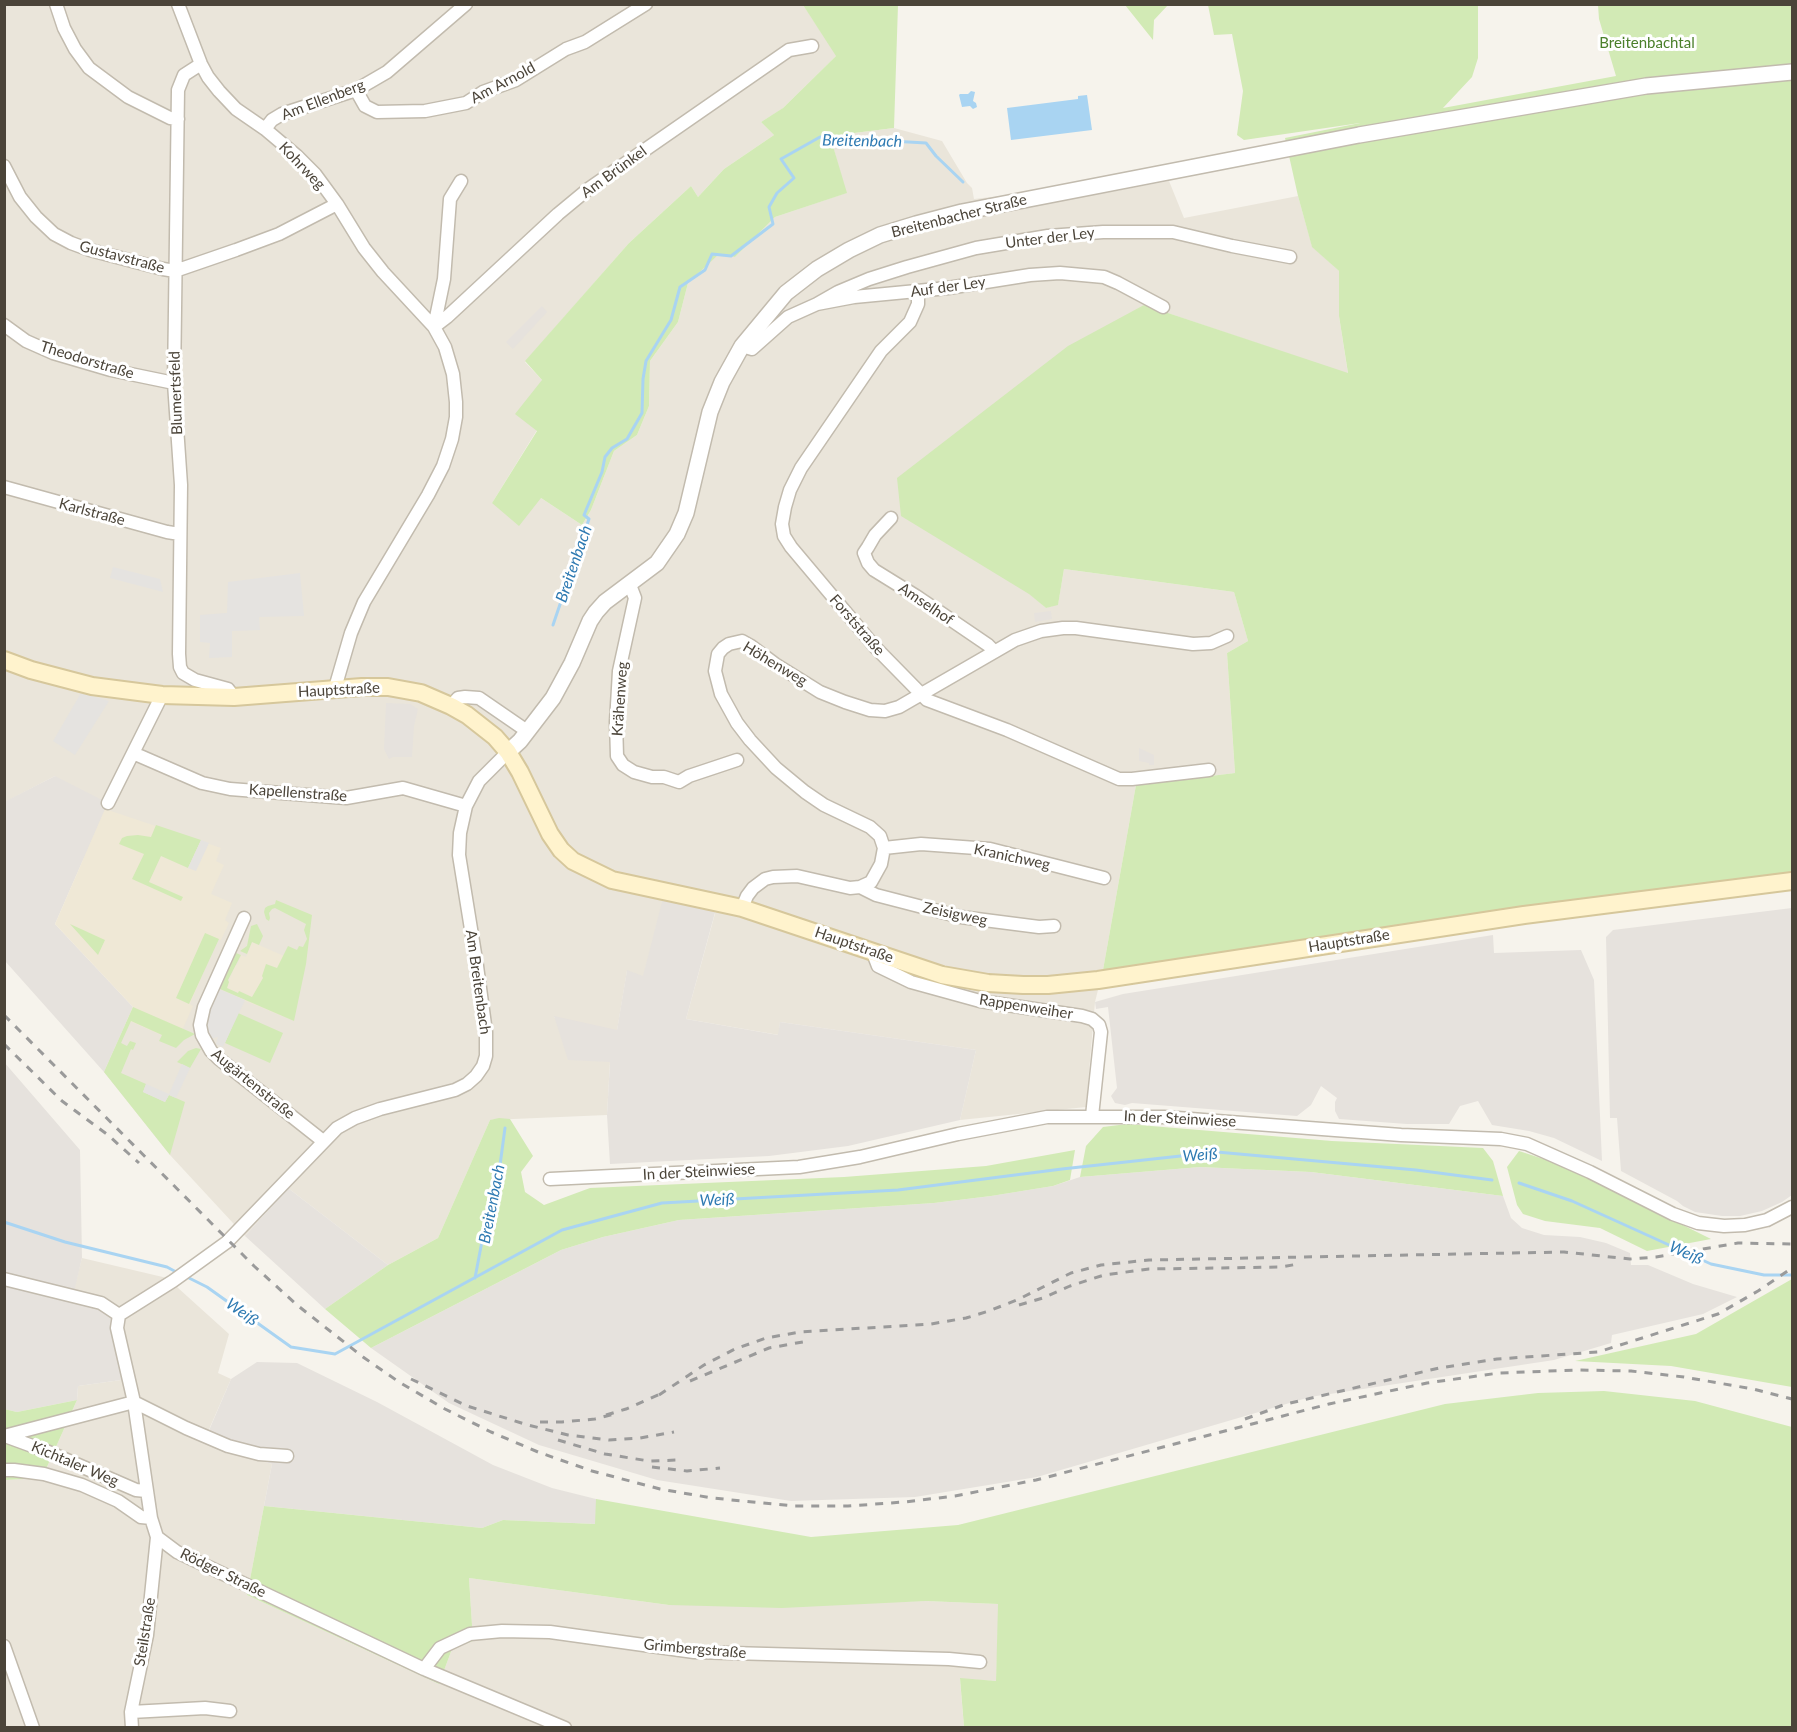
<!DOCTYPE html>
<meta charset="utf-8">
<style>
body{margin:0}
#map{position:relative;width:1797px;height:1732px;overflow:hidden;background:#f6f3ec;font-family:Lato,sans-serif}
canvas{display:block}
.frame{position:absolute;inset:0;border:6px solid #4b4439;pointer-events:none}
</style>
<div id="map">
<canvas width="1797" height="1732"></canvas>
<div class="frame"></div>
</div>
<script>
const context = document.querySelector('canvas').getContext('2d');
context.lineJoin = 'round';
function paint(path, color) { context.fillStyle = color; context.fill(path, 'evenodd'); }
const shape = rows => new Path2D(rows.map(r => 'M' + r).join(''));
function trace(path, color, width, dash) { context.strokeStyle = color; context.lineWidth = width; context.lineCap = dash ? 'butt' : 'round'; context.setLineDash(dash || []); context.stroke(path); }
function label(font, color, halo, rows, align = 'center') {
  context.font = font + ' Lato,sans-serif'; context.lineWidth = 6; context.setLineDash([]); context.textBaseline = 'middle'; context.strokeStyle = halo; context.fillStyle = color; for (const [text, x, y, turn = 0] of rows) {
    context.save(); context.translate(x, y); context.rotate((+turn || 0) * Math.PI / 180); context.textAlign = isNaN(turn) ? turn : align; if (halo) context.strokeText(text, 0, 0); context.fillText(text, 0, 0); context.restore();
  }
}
const residential = shape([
 [5,5,803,5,837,55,782,109,761,122,774,135,724,169,698,197,691,186,629,243,525,362,542,380,537,430,492,503,541,498,582,525,591,510,614,451,637,435,649,406,650,361,678,322,688,283,720,252,735,257,775,217,846,193,830,136,894,128,942,141,967,183,972,188,974,199,1034,192,1105,193,1169,181,1184,218,1298,196,1312,246,1339,271,1339,316,1348,374,1144,305,1030,594,1046,608,1058,604,1064,569,1234,592,1248,641,1227,653,1235,773,1136,785,1103,970,1095,1002,1086,1107,960,1120,976,1050,780,1022,779,1035,686,1019,716,910,643,977,627,971,617,1031,554,1017,610,1062,607,1115,490,1120,438,1238,388,1265,288,1188,245,1236,170,1155,104,1072,133,1007,55,776,5,802],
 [82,1258,167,1278,229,1334,218,1373,231,1379,204,1441,272,1464,247,1595,439,1684,452,1649,473,1641,469,1578,669,1605,926,1601,999,1604,996,1681,960,1679,964,1728,5,1727,4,1480,42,1478,77,1400,78,1386,128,1379,72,1296]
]);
const industrial = shape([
 [542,306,547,312,513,349,506,342],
 [1051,611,1052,619,1035,622,1034,613],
 [386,703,410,704,418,709,414,726,412,757,393,757,389,759,384,749],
 [1139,748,1154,755,1154,765,1149,765,1149,763,1139,761],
 [55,776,108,803,55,924,133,1007,104,1072,5,961,4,802],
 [663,898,716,909,686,1019,778,1035,780,1022,976,1050,960,1120,848,1146,769,1156,610,1164,607,1115,610,1062,568,1060,554,1016,617,1030,627,970,643,976],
 [1792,908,1792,1195,1782,1202,1762,1211,1740,1216,1722,1216,1695,1212,1683,1206,1677,1201,1621,1171,1617,1118,1610,1118,1606,937,1613,930],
 [1493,935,1494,953,1581,950,1594,980,1602,1161,1554,1138,1529,1131,1492,1125,1478,1101,1460,1106,1449,1124,1407,1124,1339,1119,1335,1111,1335,1102,1337,1098,1321,1086,1311,1105,1297,1116,1132,1103,1125,1105,1115,1103,1111,1096,1117,1088,1108,1007,1096,1009,1095,1002,1123,994],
 [4,1062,80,1150,82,1258,73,1296,119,1315,128,1379,78,1386,77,1400,17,1412,4,1409],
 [1200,1167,1311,1172,1503,1196,1511,1218,1522,1228,1544,1235,1580,1237,1606,1243,1630,1253,1631,1265,1648,1265,1693,1284,1737,1297,1703,1314,1612,1335,1611,1343,1554,1360,1310,1397,1037,1477,915,1497,791,1501,657,1480,539,1445,449,1403,371,1348,561,1250,603,1237,679,1220,934,1203,991,1196,1053,1186,1080,1177],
 [288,1188,388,1265,325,1309,245,1236],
 [257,1362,297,1363,377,1402,493,1465,552,1488,596,1499,596,1524,503,1520,482,1528,264,1506,272,1464,204,1442,231,1379]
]);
const education = shape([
 [105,809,221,848,216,861,224,865,211,894,232,903,225,920,229,923,221,940,218,939,190,1004,193,1006,177,1042,127,1020,133,1007,55,924],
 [252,942,284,956,294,1021,236,997,238,993,226,988,235,965,237,965,241,955,246,957]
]);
const green = shape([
 [803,5,898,5,894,128,830,136,847,193,775,217,735,257,719,254,688,283,678,322,650,361,649,406,637,435,614,451,591,510,582,525,541,498,519,526,492,503,537,431,515,414,542,380,525,361,629,243,691,186,698,197,724,169,774,135,761,122,783,108,836,56],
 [1125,5,1168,5,1154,20,1153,40],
 [1208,5,1478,5,1478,58,1472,77,1443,108,1616,76,1599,19,1598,5,1792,5,1792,873,1679,887,1103,970,1136,785,1235,773,1227,653,1248,641,1234,592,1064,569,1058,605,1046,608,1029,594,901,516,897,478,1068,346,1144,305,1348,373,1339,316,1339,271,1312,247,1298,196,1285,138,1360,123,1244,140,1237,135,1243,91,1232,34,1214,35],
 [156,825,201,840,188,868,161,856,149,882,183,897,181,901,132,879,144,854,119,844,122,838,127,836,138,835,151,837],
 [276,900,312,915,306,964,294,1021,220,989,236,953,241,955,228,980,229,982,227,988,238,993,239,991,252,997,263,978,262,976,266,964,277,968,288,946,297,950,299,946,303,947,307,939,304,930,306,924,275,908,272,909,269,913,270,918,269,921,266,919,264,912,265,908,268,906,275,904],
 [70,924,105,940,98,955],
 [257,924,263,936,259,945,252,942,247,954,240,951,247,946,251,926],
 [205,933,219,939,189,1004,176,998],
 [133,1007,195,1034,184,1040,176,1048,159,1041,162,1035,131,1021,121,1043,127,1046,130,1041,136,1043,133,1050,131,1049,121,1073,146,1084,143,1092,165,1102,169,1095,185,1102,170,1155,104,1072],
 [238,1013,283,1033,270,1063,225,1043],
 [196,1048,201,1049,190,1068,177,1062,188,1051],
 [499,1118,510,1119,533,1156,521,1172,525,1192,544,1205,590,1188,844,1177,986,1166,1075,1150,1070,1180,1053,1186,991,1196,934,1203,679,1220,603,1237,561,1250,371,1348,325,1309,388,1265,438,1238,490,1120],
 [1127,1124,1332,1141,1483,1148,1493,1161,1503,1196,1311,1172,1200,1167,1080,1177,1086,1146,1103,1127],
 [1519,1151,1562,1165,1711,1239,1647,1251,1600,1228,1545,1221,1523,1214,1517,1205,1507,1167],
 [1792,1279,1792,1387,1671,1366,1575,1361,1696,1334],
 [1604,1391,1695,1401,1792,1427,1792,1727,964,1727,960,1678,996,1681,998,1604,926,1601,782,1608,669,1605,469,1578,473,1641,452,1649,439,1684,247,1595,264,1506,482,1528,503,1520,595,1524,596,1499,811,1537,958,1525,1445,1404,1538,1393],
 [77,1400,42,1478,5,1480,4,1409,17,1412]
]);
const parking = shape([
 [113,567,160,579,163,592,110,578],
 [300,573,304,616,259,617,260,630,232,631,232,657,209,658,210,643,200,642,200,615,227,613,228,582],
 [81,693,109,701,75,755,53,741],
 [201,840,209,843,196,871,188,868],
 [213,987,245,1000,223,1047,216,1044,218,1037,204,1040,202,1035],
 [182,1064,190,1068,176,1098,169,1095,165,1102,143,1092,146,1084,169,1094]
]);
const water = shape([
 [971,91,975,92,973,101,976,103,977,107,973,109,970,106,962,107,959,95,960,94,968,94],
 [1087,95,1092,130,1011,140,1007,108,1078,99,1078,96]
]);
const stream = shape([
 [553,625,589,519,584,515,602,472,605,457,612,448,627,439,642,413,643,379,646,361,671,320,680,287,705,270,712,254,731,256,773,224,769,207,777,193,794,178,781,159,820,137,926,143,936,156,963,182],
 [1519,1183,1572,1201,1711,1264,1764,1275,1792,1275],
 [4,1222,65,1242,167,1267,178,1273],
 [187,1277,207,1287,291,1347,335,1354,562,1230,662,1203,898,1190,1062,1169,1217,1152,1416,1170,1492,1180],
 [475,1278,483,1236,496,1195,505,1128]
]);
const minor = shape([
 [56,4,64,28,75,49,89,68,128,97,170,118,178,119],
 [178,4,201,64,208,77,219,91,236,109,265,129,297,156,315,174,337,204,364,248,383,272,434,327,445,347,453,374,456,402,456,417,452,439,443,466,428,495,364,602,351,633,335,688],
 [201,64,184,75,178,90,174,383,181,485,179,654,180,667,183,673,195,680,228,689,234,697],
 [356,90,365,106,377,112,425,111,466,103,483,92,516,80,566,49,585,42,646,4],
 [265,129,272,120,282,114,356,90,387,72,466,4],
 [4,166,20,197,36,217,54,234,71,243,90,250,163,269,175,271,236,250,279,234,337,204],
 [918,292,918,304,910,322,881,351,801,468,790,490,785,507,782,524,784,536,791,547,875,647,927,700,1007,730,1119,779,1132,779,1209,770],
 [817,304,838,292,869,279,907,267,976,248,1048,236,1103,232,1173,232,1232,246,1290,257],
 [4,325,26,341,53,353,111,370,174,383],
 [434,327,447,317,558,214,587,190,789,50,812,46],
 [434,327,444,279,450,199,461,181],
 [742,346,752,349,788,317,817,304,854,297,948,288,1030,275,1060,273,1104,277,1118,283,1163,307],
 [4,487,167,532,180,534],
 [891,518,875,535,868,547,864,553,868,563,874,570,916,596,988,645,994,651],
 [630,585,635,598,619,671,616,722,617,756,623,765,634,772,652,777,664,777,679,782,689,776,737,760],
 [451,706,458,698,465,697,479,698,527,731],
 [508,752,479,781,466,806,460,833,459,855,477,966,486,1032,486,1056,483,1066,476,1076,467,1084,455,1090,380,1109,355,1118,337,1128,227,1242,173,1281,119,1315,117,1328,134,1402,151,1518,157,1537,177,1552,424,1669,565,1728],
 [133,753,202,783,230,789,346,798,403,788,466,806],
 [108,803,162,695],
 [884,848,921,844,990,849,1104,878],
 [860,887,876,895,961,917,1039,927,1054,926],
 [742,908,747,896,753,888,765,879,773,877,797,876,850,888,860,887,871,882,881,864,884,848,880,836,870,827,824,805,805,792,776,768,750,740,737,723,721,694,715,671,718,654,723,648,729,644,742,641,751,646,775,664,820,692,845,702,870,710,885,711,899,707,1015,640,1041,631,1063,628,1076,628,1193,644,1211,643,1227,636],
 [244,918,204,1007,200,1025,202,1035,211,1051,218,1058,323,1141],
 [873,953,878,966,911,982,980,1001,1082,1016,1092,1019,1099,1025,1101,1032,1092,1116],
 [550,1179,799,1167,860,1157,958,1134,1047,1117,1164,1117,1401,1135,1501,1139,1527,1144,1590,1172,1673,1214,1698,1223,1724,1226,1745,1225,1767,1220,1792,1207],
 [4,1279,101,1303,119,1315],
 [134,1402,186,1428,228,1446,259,1454,287,1456],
 [4,1436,134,1402],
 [5,1436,46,1451,136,1490,146,1491],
 [4,1470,14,1470,44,1474,82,1485,118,1501,141,1517,151,1518],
 [4,1646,33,1728],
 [424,1669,440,1648,470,1634,502,1631,550,1632,694,1652,949,1659,980,1662],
 [131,1712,205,1708,230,1711],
 [132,1728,131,1712,147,1635,157,1537]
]);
const tertiary = shape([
 [508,752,520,741,553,698,572,663,590,621,596,612,605,602,657,563,677,534,686,513,710,412,722,382,742,346,786,293,817,269,849,250,880,235,916,224,962,212,1359,135,1646,86,1792,72]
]);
const secondary = shape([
 [4,660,31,670,92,686,162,695,234,697,362,687,388,687,421,693,451,706,467,715,495,737,508,752,520,772,550,834,561,850,573,861,612,880,742,908,942,975,988,983,1023,985,1048,985,1098,980,1524,915,1792,881]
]);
const rail = shape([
 [4,1015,254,1266,297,1305,363,1357,399,1382,445,1409,491,1432,538,1452,592,1471,660,1489,712,1498,795,1506,848,1506,904,1502,955,1496,1036,1480,1329,1404,1427,1383,1499,1373,1576,1370,1631,1371,1684,1377,1753,1389,1792,1399],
 [4,1044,62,1101,108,1135,139,1163],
 [1019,1305,1043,1298,1070,1286,1104,1275,1149,1269,1281,1267,1298,1264],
 [411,1379,467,1406,528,1425,568,1435,609,1440,640,1438,674,1432],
 [690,1381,769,1348,808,1341],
 [659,1395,704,1365,735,1349,766,1338,800,1332,931,1324,966,1318,989,1311,1019,1299,1071,1273,1101,1265,1149,1260,1564,1252,1630,1259,1656,1257,1738,1243,1792,1244],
 [606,1415,626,1409,665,1392],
 [1245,1419,1286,1404,1439,1368,1497,1359,1598,1352,1718,1314,1758,1291,1792,1268],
 [540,1422,562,1422,595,1419,614,1414],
 [558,1440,605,1454,649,1461,679,1460],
 [652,1467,687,1471,720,1468]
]);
const parkNames = [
 ["Breitenbachtal",1647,43]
];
const streetNames = [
 ["Am Arnold",503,83,-28],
 ["Am Ellenberg",323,100,-21],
 ["Kohrweg",302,166,46],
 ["Am Brünkel",614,172,-36],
 ["Breitenbacher Straße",959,216,-14],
 ["Unter der Ley",1050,238,-7],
 ["Gustavstraße",122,257,15],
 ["Auf der Ley",948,287,-8],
 ["Theodorstraße",87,360,17],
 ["Blumertsfeld",176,393,-92],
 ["Karlstraße",92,512,15],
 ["Amselhof",926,604,34],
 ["Forststraße",857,625,49],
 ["Höhenweg",775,664,31],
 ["Hauptstraße",339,690,-3],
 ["Krähenweg",620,699,-86],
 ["Kapellenstraße",298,793,4],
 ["Kranichweg",1012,857,12],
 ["Zeisigweg",955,914,12],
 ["Hauptstraße",1349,941,-9],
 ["Hauptstraße",854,945,19],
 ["Am Breitenbach",478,982,82],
 ["Rappenweiher",1026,1007,9],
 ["Augärtenstraße",253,1084,39],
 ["In der Steinwiese",1180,1119,3],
 ["In der Steinwiese",699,1172,-3],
 ["Kichtaler Weg",75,1464,23],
 ["Rödger Straße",223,1573,26],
 ["Steilstraße",145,1632,-81],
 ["Grimbergstraße",695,1649,5]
];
const waterNames = [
 ["Breitenbach",862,141,1],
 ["Breitenbach",574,564,-71],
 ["Weiß",1200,1155,-5],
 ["Weiß",717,1200,-3],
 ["Breitenbach",492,1204,-79],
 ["Weiß",1686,1253,24],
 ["Weiß",242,1312,35]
];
paint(residential, '#eae5da');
paint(industrial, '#e6e2dd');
paint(education, '#efe8d6');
paint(green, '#d2eab5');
paint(parking, '#e5e3e0');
paint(water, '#a9d4f2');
trace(stream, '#a9d4f2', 3);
trace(minor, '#c2bbae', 15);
trace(tertiary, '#c2bbae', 18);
trace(secondary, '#d6c79b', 20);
trace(minor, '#fff', 12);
trace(tertiary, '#fff', 15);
trace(secondary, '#fff3cd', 16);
trace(rail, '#9a9a9a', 3, [8, 8]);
label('15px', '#4a7f2a', '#fff', parkNames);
label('15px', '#4b4439', '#fff', streetNames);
label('italic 16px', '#2e7ab2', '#fff', waterNames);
</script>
